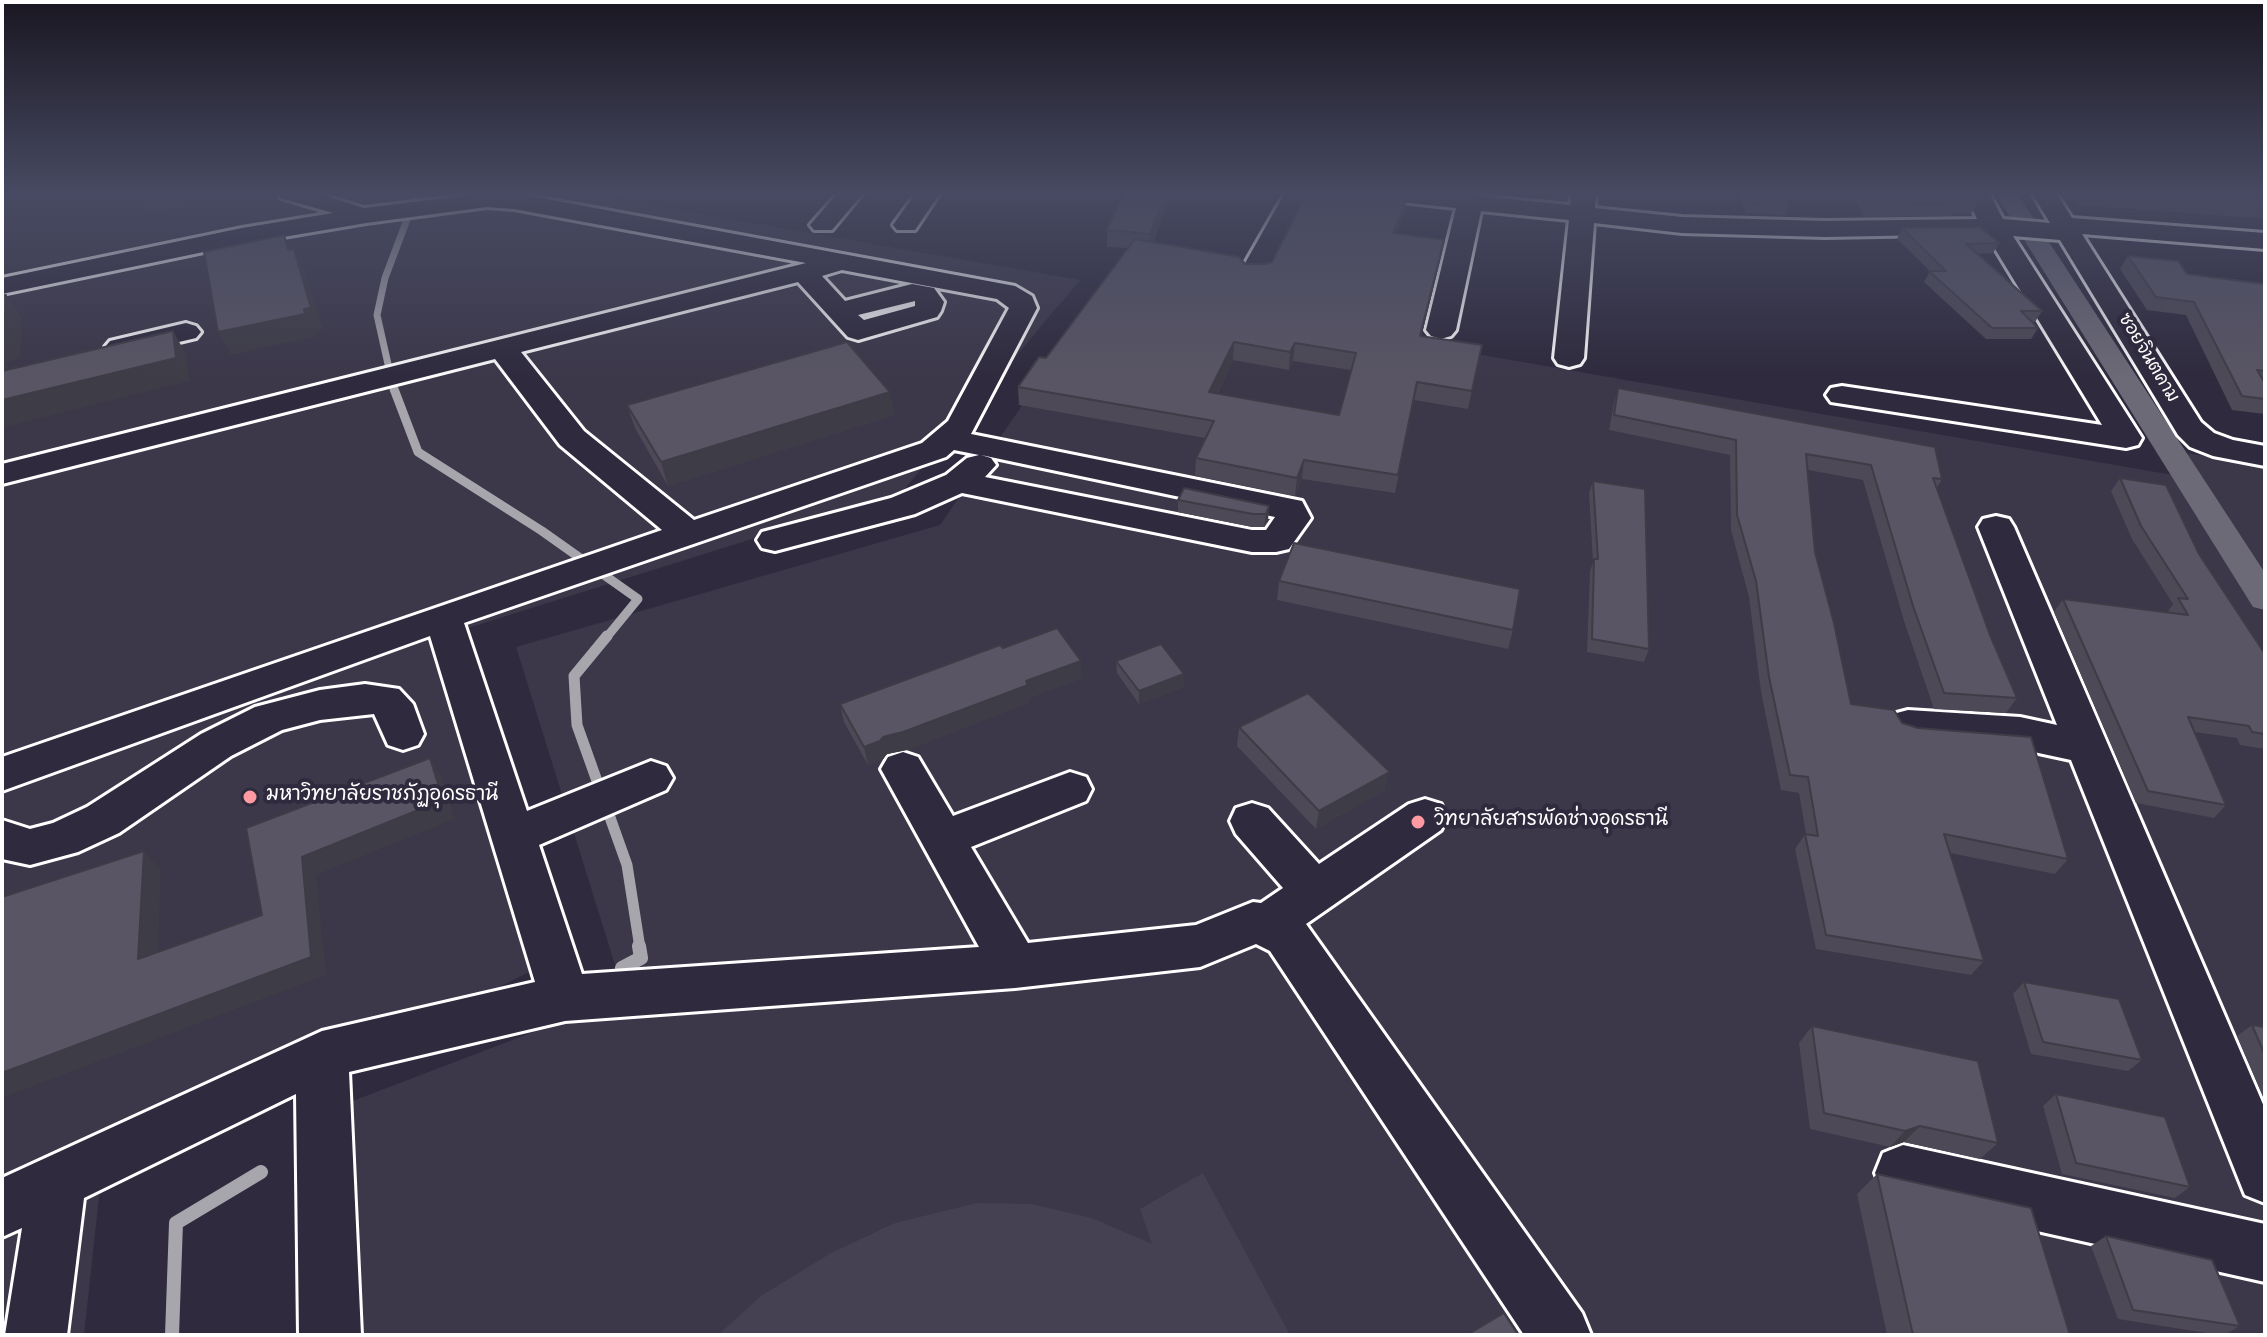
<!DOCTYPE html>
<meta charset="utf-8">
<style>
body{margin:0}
#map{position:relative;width:2267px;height:1337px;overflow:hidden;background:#2f2a3d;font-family:Kalam,sans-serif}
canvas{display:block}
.frame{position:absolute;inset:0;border:4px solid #fff;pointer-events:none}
</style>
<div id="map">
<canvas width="2267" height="1337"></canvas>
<div class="frame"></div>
</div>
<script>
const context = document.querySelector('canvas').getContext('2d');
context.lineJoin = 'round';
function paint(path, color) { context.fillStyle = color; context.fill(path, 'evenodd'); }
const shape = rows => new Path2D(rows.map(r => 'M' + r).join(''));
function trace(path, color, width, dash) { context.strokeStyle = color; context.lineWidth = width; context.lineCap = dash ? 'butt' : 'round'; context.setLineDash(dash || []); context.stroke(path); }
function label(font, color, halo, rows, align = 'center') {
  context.font = font + ' Kalam,"Playpen Sans Thai",sans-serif'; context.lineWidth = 8; context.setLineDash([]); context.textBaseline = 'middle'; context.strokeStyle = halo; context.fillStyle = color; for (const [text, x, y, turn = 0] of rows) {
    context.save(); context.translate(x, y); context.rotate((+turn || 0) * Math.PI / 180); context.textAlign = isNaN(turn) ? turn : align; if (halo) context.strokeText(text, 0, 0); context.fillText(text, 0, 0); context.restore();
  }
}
const built = shape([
 [2,193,579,193,1080,280,902,492,433,639,565,954,100,1188,84,1335,2,1335],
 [1102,289,2173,475,2166,450,2265,465,2265,1335,310,1335,308,1118,625,997,516,647,940,525]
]);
const green = shape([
 [2070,193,2265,193,2265,219,2079,205],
 [1203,1173,1290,1335,718,1335,761,1296,831,1253,895,1223,977,1203,1031,1204,1092,1218,1152,1244,1140,1209]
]);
const streamFar3 = shape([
 [394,391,377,315,385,278,417,193]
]);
const streamFar2 = shape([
 [394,389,418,452,542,531,638,599,606,638]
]);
const streamFar1 = shape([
 [607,636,574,676,577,725,627,865,640,948]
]);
const stream = shape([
 [622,968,641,958,639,946],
 [172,1335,176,1223,261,1172]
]);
const canal = shape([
 [1995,193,2017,193,2265,573,2265,610,2253,607,1995,193]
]);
const minor = shape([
 [278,193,316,193,364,208,487,193,514,193,1015,286,1032,296,1037,308,971,434,1302,501,1311,518,1289,549,1276,552,1252,552,962,493,915,514,775,551,762,548,757,540,762,532,891,498,946,475,967,458,979,455,954,450,946,457,464,623,527,811,651,761,666,766,673,778,666,790,539,845,582,974,979,947,881,769,888,757,903,752,918,757,953,816,1070,772,1086,777,1092,789,1086,801,971,847,1028,943,1196,925,1253,902,1261,903,1283,888,1236,834,1230,821,1236,808,1252,803,1268,808,1319,864,1409,804,1425,799,1441,804,1447,817,1441,830,1306,924,1582,1313,1591,1335,1524,1335,1270,951,1256,944,1200,967,1015,988,565,1021,349,1072,361,1335,299,1335,296,1094,84,1198,67,1335,5,1335,22,1228,2,1237,2,1178,322,1031,535,982,430,636,2,791,2,757,662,530,560,445,495,359,2,484,2,464,806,263,514,209,487,207,366,223,242,244,2,294,2,278,242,228,333,213,281,198,278,193],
 [842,270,997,299,1009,308,948,421,922,443,694,520,584,431,521,352,798,282,848,337,858,340,937,317,941,311,944,302,934,288,912,284,845,301,822,276,842,270],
 [915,301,915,306,864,320,858,315,915,301],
 [981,455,1275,517,1266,530,1252,530,985,477,996,465,991,458,981,455],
 [838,193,863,193,832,230,814,230,810,225,838,193],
 [916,193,940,193,915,230,897,230,893,225,916,193],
 [1285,193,1309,193,1264,278,1244,278,1240,272,1285,193],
 [1371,193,1449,193,1570,205,1572,193,1596,193,1595,208,1682,217,1825,221,1977,219,1965,193,1989,193,2003,219,2050,223,2032,193,2056,193,2072,218,2265,233,2265,249,2082,234,2201,422,2214,433,2233,440,2265,446,2265,466,2213,456,2190,447,2178,435,2060,240,2013,236,2142,438,2138,445,2126,448,1831,402,1826,395,1831,388,1842,386,2102,425,1986,234,1825,237,1682,233,1594,223,1584,358,1580,364,1569,367,1558,364,1554,358,1569,220,1481,211,1456,330,1451,336,1441,339,1431,336,1426,330,1456,208,1383,200,1374,198,1371,193],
 [186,323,196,326,201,332,196,338,120,356,110,353,105,347,110,341,186,323],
 [1996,516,2009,519,2014,527,2265,1109,2265,1203,2245,1195,2071,760,2020,749,1908,740,1893,736,1887,725,1893,714,1908,710,2020,717,2057,725,1978,527,1983,519,1996,516],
 [365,684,399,689,413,704,424,734,418,745,403,750,388,745,374,714,320,720,282,730,231,756,119,833,78,852,30,865,2,859,2,820,30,829,53,823,87,807,201,734,255,707,320,690,365,684],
 [1903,1145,2265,1224,2265,1282,1903,1201,1883,1193,1875,1173,1883,1153,1903,1145]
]);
const wall = shape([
 [1172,193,1153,242,1245,264,1265,264,1272,262,1404,213,1396,234,1444,240,1421,336,1482,345,1468,409,1414,400,1395,493,1302,479,1295,496,1195,476,1196,458,1205,438,1019,405,1018,387,1046,358,1128,248,1107,247,1107,230],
 [1233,360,1289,370,1293,361,1351,370,1339,415,1217,394],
 [1737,193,1783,193,1789,205,1785,215,1746,213],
 [1852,193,1971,193,1978,201,1971,214,1952,214,1951,216,1864,217],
 [1902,228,1999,243,1993,253,1978,254,2042,311,2035,322,2032,322,2038,328,2031,339,1986,339,1924,282,1930,271,1897,239],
 [2128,256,2187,274,2265,284,2265,414,2232,410,2186,315,2147,310,2120,269],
 [1618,388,1942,479,1937,488,1990,635,2017,698,2006,713,1934,709,1904,621,1863,480,1808,470,1815,552,1851,704,1902,723,2068,859,2055,874,1950,853,1984,961,1971,975,1816,949,1795,849,1805,834,1806,834,1799,793,1781,790,1761,692,1749,597,1731,530,1730,455,1609,430,1614,403],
 [890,392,894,415,668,486,635,428,627,405],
 [2120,478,2199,554,2265,654,2265,749,2240,745,2237,738,2194,732,2226,805,2214,818,2136,803,2054,612,2063,599,2168,612,2168,611,2173,604,2132,539,2111,491],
 [1593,481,1649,649,1644,662,1587,652,1590,571,1593,563,1589,493],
 [1178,500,1269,506,1268,519,1264,527,1252,527,1178,512],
 [1279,581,1513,630,1508,649,1277,600],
 [1116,661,1184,674,1184,687,1139,704,1117,673],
 [1082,678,1029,698,1030,702,907,750,887,754,883,759,868,765,844,722,840,704],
 [1239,727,1385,790,1316,829,1237,746],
 [2024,982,2142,1060,2128,1071,2031,1054,2013,994],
 [2252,1025,2265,1027,2265,1101,2237,1036],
 [1812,1026,1998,1143,1980,1159,1904,1142,1890,1147,1810,1129,1799,1043],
 [2056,1094,2190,1187,2175,1198,2062,1174,2043,1106],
 [1877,1174,2070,1335,1887,1335,1857,1194],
 [2106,1236,2240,1326,2224,1335,2219,1335,2118,1319,2091,1246]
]);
const shadedWall = shape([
 [174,193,251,193,251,195,149,213,140,198],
 [1166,193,1172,193,1149,250,1150,234],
 [1407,197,1404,213,1390,250,1393,233],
 [1444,240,1441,257,1417,354,1420,336],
 [294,249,305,271,323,330,315,332,317,336,231,355,218,332],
 [6,295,22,317,20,358,6,363,20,382,2,371,2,336],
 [173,331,186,354,190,381,2,428,2,400],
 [1234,342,1233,360,1208,411,1209,392],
 [1295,343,1293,361,1289,370,1290,352],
 [890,392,894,415,668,486,661,462],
 [1304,460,1302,479,1295,496,1297,478],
 [1269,506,1268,519,1264,527,1266,514],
 [1081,661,1082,678,1029,698,1030,702,907,750,887,754,883,759,868,765,864,747,883,737],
 [1184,674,1184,687,1139,704,1139,691],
 [430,758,441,776,455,819,316,875,326,975,5,1097,2,1095,2,1073,311,957,302,857],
 [1390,772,1385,790,1316,829,1319,811],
 [144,851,161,870,157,977,138,959],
 [1920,1126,1904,1142,1890,1147,1905,1131]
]);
const building = shape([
 [141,193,174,193,140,198,141,193],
 [1124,193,1166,193,1150,234,1107,230,1124,193],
 [1307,193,1374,193,1407,197,1393,233,1444,240,1420,336,1482,345,1472,391,1417,382,1398,475,1304,460,1297,478,1196,458,1214,421,1018,387,1039,357,1046,358,1135,239,1239,257,1245,264,1265,264,1272,262,1307,193],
 [1234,342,1290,352,1295,343,1356,353,1339,415,1209,392,1234,342],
 [1745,193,1783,193,1789,205,1750,203,1745,193],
 [1864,193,1971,193,1978,201,1954,200,1957,203,1870,204,1864,193],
 [1980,227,1999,243,1966,244,2042,311,2021,311,2038,328,1992,328,1929,271,1946,271,1902,228,1980,227],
 [284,235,288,250,294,249,311,308,304,309,305,314,218,332,204,252,284,235],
 [2128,256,2178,261,2187,274,2265,284,2265,371,2257,370,2265,383,2265,399,2242,396,2194,302,2156,297,2128,256],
 [6,295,4,335,2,336,2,296,6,295],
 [173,331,176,358,2,400,2,359,2,371,173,331],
 [847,342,890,392,661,462,627,405,847,342],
 [1618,388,1935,447,1942,479,1933,478,1990,635,2017,698,1944,693,1913,606,1871,465,1806,454,1815,552,1834,623,1851,704,1894,710,1902,723,1918,728,2031,737,2068,859,1944,834,1984,961,1826,935,1805,834,1818,836,1808,777,1790,775,1769,677,1756,581,1737,515,1736,440,1614,415,1618,388],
 [2120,478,2166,485,2199,554,2265,654,2265,734,2252,732,2249,726,2188,717,2226,805,2148,791,2063,599,2188,615,2178,598,2188,599,2141,526,2120,478],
 [1593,481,1645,489,1649,649,1592,639,1594,559,1598,559,1593,481],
 [1184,488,1269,506,1266,514,1253,514,1178,500,1184,488],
 [1294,543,1520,589,1513,630,1279,581,1294,543],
 [1057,628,1081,661,1026,681,1028,685,903,732,883,737,880,741,864,747,840,704,1000,645,1003,648,1057,628],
 [1161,644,1184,674,1139,691,1116,661,1161,644],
 [1308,693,1390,772,1319,811,1239,727,1308,693],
 [430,758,443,800,302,857,311,957,2,1073,2,897,144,851,138,959,262,915,246,828,430,758],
 [2024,982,2119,999,2142,1060,2043,1042,2024,982],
 [2252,1025,2265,1027,2265,1055,2252,1025],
 [1812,1026,1978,1061,1998,1143,1920,1126,1905,1131,1824,1113,1812,1026],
 [2056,1094,2165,1117,2190,1187,2076,1163,2056,1094],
 [1877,1174,2031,1208,2070,1335,1913,1335,1877,1174],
 [2106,1236,2212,1260,2240,1326,2133,1310,2106,1236],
 [1504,1313,1518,1335,1467,1335,1504,1313]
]);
const markers = [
 [250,797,8,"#ff9aa2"],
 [1418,822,8,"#ff9aa2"]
];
const farStreetnames = [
 ["ซอยจินตคาม",2147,359,59]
];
const poiNames = [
 ["มหาวิทยาลัยราชภัฏอุดรธานี",266,797],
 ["วิทยาลัยสารพัดช่างอุดรธานี",1434,822]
];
paint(built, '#3c3749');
paint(green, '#464152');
trace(streamFar3, '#a7a6ad', 7);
trace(streamFar2, '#a7a6ad', 9);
trace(streamFar1, '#a7a6ad', 11);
trace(stream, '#a7a6ad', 14);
paint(canal, '#6d6a77');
trace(minor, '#fff', 6);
paint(minor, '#2f2a3d');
paint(wall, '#4d4956');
paint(shadedWall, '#3e3c46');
paint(building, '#595564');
trace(building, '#3e3c46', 2);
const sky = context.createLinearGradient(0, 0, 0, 380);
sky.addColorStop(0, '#1a1722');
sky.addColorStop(0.51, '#474a62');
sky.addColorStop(1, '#474a6200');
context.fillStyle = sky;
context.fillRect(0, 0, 2267, 380);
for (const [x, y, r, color] of markers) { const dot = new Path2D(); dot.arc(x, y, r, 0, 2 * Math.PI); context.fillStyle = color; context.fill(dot); trace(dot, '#2f2a3d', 3); }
label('18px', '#fff', '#2f2a3d', farStreetnames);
label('20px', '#fff', '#2f2a3d', poiNames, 'left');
</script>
